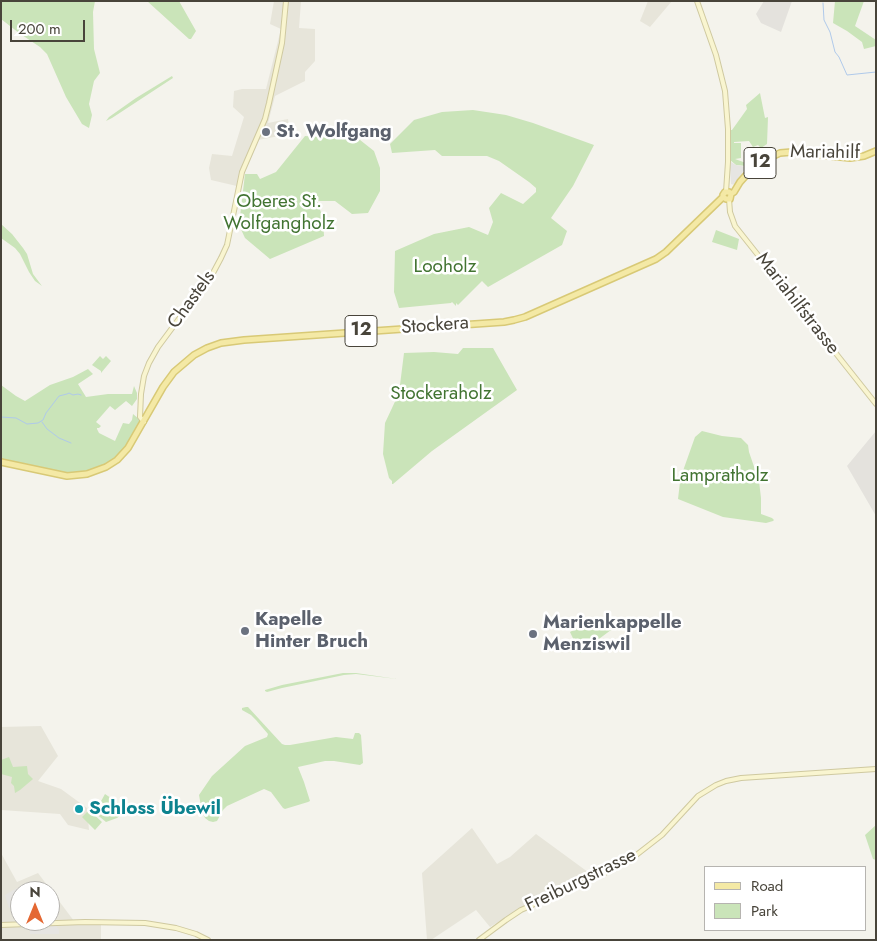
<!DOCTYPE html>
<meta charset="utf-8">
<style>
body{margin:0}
#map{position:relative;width:877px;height:941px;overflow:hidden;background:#f4f3ec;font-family:Jost,sans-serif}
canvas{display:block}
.frame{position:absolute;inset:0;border:2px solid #48443a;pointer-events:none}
.legend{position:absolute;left:704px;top:866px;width:162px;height:65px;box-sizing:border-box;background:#fff;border:1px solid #b6b4b0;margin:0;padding:6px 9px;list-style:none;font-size:15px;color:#48443a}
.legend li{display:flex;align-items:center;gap:10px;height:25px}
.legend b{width:25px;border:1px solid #b6b4b0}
.north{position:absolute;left:10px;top:881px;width:50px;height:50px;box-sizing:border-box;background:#fff;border:1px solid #b6b4b0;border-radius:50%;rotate:0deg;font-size:14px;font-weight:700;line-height:20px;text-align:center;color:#48443a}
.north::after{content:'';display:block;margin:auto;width:18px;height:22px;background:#e46833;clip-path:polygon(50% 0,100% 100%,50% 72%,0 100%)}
.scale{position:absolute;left:10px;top:20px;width:75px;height:22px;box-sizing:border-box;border:2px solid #48443a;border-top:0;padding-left:6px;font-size:15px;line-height:18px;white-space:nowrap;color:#48443a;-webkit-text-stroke:4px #fff;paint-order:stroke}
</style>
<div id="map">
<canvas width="877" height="941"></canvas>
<div class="frame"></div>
<ul class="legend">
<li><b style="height:6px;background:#f4e9a5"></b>Road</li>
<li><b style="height:14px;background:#cae4b9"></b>Park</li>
</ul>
<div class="north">N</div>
<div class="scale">200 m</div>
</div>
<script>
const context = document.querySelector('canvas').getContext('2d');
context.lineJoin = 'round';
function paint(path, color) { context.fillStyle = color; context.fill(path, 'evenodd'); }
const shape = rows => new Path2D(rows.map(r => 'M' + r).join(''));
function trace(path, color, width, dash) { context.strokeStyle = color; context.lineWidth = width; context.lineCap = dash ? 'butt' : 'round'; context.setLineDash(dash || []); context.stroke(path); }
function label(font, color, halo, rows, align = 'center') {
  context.font = font + ' Jost,sans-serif'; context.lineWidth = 5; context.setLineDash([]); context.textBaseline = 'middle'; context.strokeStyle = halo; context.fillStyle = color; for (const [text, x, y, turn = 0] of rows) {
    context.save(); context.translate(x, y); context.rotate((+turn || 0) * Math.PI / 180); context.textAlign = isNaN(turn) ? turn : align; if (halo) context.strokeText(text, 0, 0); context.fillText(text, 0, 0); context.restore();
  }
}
const residential = shape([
 [274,1,301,1,299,28,315,29,315,61,305,72,305,81,275,96,268,123,288,119,290,134,258,140,248,161,241,187,211,180,209,168,212,154,232,156,244,117,233,107,234,91,242,89,266,89,281,29,270,24],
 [648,1,672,1,650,27,640,21],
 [41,726,58,756,38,781,61,789,87,808,89,830,68,825,60,814,1,810,1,727],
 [472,828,497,864,510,857,536,834,592,875,519,909,490,927,476,910,431,940,427,940,422,873],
 [1,853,17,882,38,873,74,921,75,924,101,925,101,940,1,940],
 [20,891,50,891,50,921,20,921]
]);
const industrial = shape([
 [764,1,792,1,781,32,761,23,756,14],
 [876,431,876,516,847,466]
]);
const green = shape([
 [1,1,95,1,93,12,94,49,100,73,94,81,89,104,92,115,89,128,82,124,66,97,47,54,40,47,19,33,1,19],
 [147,1,179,1,196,31,191,39,189,39],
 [835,1,864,1,855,26,876,40,876,46,864,49,862,42,847,31,833,23],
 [172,76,173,78,112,118,106,121,109,117,136,98],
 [760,93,765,118,768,117,767,144,761,148,758,145,753,147,749,141,734,142,734,143,741,143,741,158,735,159,746,163,747,166,736,165,730,160,730,130,732,130,747,109,746,105],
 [473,110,506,115,533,123,594,145,573,186,551,218,567,231,562,245,488,287,482,281,458,305,456,303,456,306,452,302,451,303,399,308,394,292,395,251,434,234,469,227,488,235,493,222,489,208,501,193,523,204,536,192,536,188,529,182,499,161,487,156,442,156,435,150,392,153,390,144,414,120,442,112],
 [305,136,331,138,355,136,374,151,380,168,380,191,368,213,352,214,335,201,317,201,323,218,324,236,270,259,245,238,239,225,245,174,257,174,260,179,276,172],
 [1,224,12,234,23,248,27,254,33,274,42,286,35,281,29,272,20,254,15,248,1,238],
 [716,230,739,239,737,250,712,242],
 [463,348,493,348,517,390,432,451,393,484,392,484,392,481,389,478,383,454,385,423,399,393,404,353,434,352,458,354],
 [100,356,103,359,106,356,111,361,101,373,101,371,92,365],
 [88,369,93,374,78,384,86,397,108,394,132,394,134,386,137,393,137,399,132,406,126,401,115,410,110,406,96,422,101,426,99,428,97,428,97,429,99,433,115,441,123,423,129,424,132,420,133,414,139,419,140,423,129,444,116,459,99,469,73,475,1,461,1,385,16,396,25,401,50,385,73,377],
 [702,431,722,436,741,438,748,445,749,452,759,481,761,498,761,514,772,518,774,520,773,521,766,523,723,517,678,499,680,482,684,468,695,437],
 [591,621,598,629,600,626,605,630,608,627,611,628,611,630,580,653,570,632],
 [343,673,356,673,397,679,356,674,344,675,282,688,267,692,265,691,265,690,282,685],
 [246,707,248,707,282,744,285,745,290,745,336,737,353,739,355,733,359,733,361,735,363,763,360,765,334,761,325,761,298,767,304,782,310,801,308,802,285,809,283,808,271,792,264,789,227,806,223,810,217,821,213,822,209,821,205,818,202,812,199,795,212,776,245,746,267,737,268,734,256,720,251,715,242,710,242,708],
 [9,757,13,767,27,766,28,774,33,779,20,790,15,793,14,786,11,783,12,777,1,774,1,760],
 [105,794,121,805,125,809,121,815,117,818,106,822,95,813,92,809,100,803],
 [89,810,102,822,95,830,82,817],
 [876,825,876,860,873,859,865,835]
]);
const parking = shape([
 [731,162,736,165,746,167,745,171,743,171,742,176,735,185,731,184,730,168],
 [17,888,20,892,20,902,9,908,5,895],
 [50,926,57,926,57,928,58,928,59,930,59,934,30,934,30,927,40,927,41,929,50,928]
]);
const stream = shape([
 [823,3,824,20,830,32,835,52,839,57,847,75,876,72],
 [1,417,16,418,27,424,38,423,43,420,46,413,59,396,67,394,69,393,73,395,78,394,81,395],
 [42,422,47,429,59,438,71,443]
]);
const secondary = shape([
 [697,1,716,55,725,91,728,129,728,162,726,192],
 [729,199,730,212,735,226,876,404],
 [144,422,140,417,141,394,144,376,149,363,158,347,213,273,221,258,227,245,242,172,265,119,269,103,282,43,286,1],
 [1,925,85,922,145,923,176,928,196,934,208,940],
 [479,940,506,920,521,910,609,871,635,856,662,835,698,796,716,785,726,781,741,778,876,769]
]);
const primary = shape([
 [723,197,726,199,730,199,731,194,734,192,740,182,749,172,763,161,780,153,792,152,850,158,864,156,876,151],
 [1,462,67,476,87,474,106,467,117,460,128,448,163,387,174,372,194,355,207,348,221,343,244,340,504,322,514,320,525,317,656,259,666,252,723,197,723,195,725,192,729,192,731,194]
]);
const markers = [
 [266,132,5,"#6b7280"],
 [245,631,5,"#6b7280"],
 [533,634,5,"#6b7280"],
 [79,809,5,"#0f9aa8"]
];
const shields = [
 [760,163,32],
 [361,331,32]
];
const shieldNames = [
 ["12",760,163],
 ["12",361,331]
];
const worshipNames = [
 ["St. Wolfgang",276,132],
 ["Kapelle",255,620],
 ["Hinter Bruch",255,642],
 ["Marienkappelle",543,623],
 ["Menziswil",543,645]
];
const streetNames = [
 ["Mariahilf",825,153,1],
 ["Chastels",192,300,-54],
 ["Mariahilfstrasse",797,304,52],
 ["Stockera",435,326,-4],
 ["Freiburgstrasse",581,881,-26]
];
const parkNames = [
 ["Oberes St.",279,202],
 ["Wolfgangholz",279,224],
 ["Looholz",445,267],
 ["Stockeraholz",441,394],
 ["Lampratholz",720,476]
];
const cultureNames = [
 ["Schloss Übewil",89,809]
];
paint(residential, '#e7e5da');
paint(industrial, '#e4e2dd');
paint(green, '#cae4b9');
paint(parking, '#e6e5e2');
trace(stream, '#afc9ea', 1);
trace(secondary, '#cfc9a0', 6);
trace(primary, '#d8c976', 8);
trace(secondary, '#f9f5d0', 4);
trace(primary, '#f4e9a5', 5);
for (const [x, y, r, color] of markers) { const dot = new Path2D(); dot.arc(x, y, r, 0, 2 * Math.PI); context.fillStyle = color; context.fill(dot); trace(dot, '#fff', 2); }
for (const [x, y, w] of shields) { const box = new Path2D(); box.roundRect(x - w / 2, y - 15.5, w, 31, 4); context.fillStyle = '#fff'; context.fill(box); trace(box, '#48443a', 1); }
label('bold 18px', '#48443a', null, shieldNames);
label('bold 19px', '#5b616d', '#fff', worshipNames, 'left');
label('19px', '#48443a', '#fff', streetNames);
label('19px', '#427432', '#fff', parkNames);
label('bold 19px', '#0d838f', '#fff', cultureNames, 'left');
</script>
